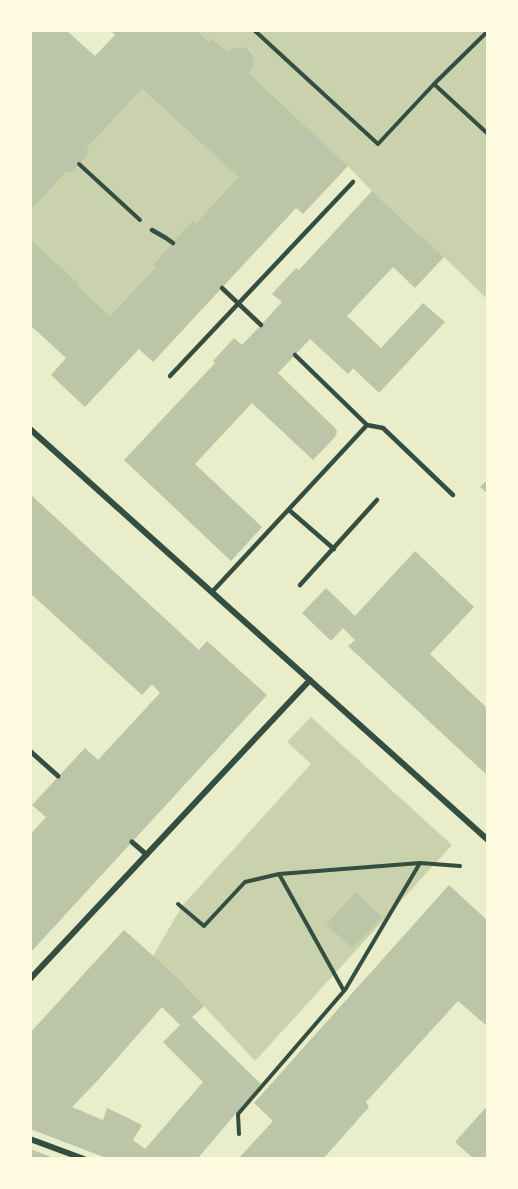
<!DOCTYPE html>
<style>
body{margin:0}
#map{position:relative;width:518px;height:1189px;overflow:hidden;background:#e9edc9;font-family:"Varela Round",sans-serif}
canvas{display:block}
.frame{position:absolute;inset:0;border:32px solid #fefae0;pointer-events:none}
</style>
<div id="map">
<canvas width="518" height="1189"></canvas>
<div class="frame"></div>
</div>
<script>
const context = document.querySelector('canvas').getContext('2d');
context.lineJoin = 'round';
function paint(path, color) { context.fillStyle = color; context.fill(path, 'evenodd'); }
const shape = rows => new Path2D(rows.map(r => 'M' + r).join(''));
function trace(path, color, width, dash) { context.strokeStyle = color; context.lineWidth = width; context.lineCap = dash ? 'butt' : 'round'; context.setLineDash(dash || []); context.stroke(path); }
const green = shape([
 [196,30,488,30,488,300,444,257,422,237,421,237,372,191,348,166,249,73,254,68,253,53,246,47,232,48,228,52,212,38,209,42],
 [142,89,238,177,196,223,194,221,155,267,110,316,78,286,79,285,32,242,30,242,30,212,64,174,72,172,87,156,88,147],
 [311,717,452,845,255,1061,178,978,153,956,182,906,311,764,287,742]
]);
const building = shape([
 [30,30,66,30,95,56,115,35,110,30,196,30,209,42,212,38,228,52,232,48,246,47,253,54,254,68,249,73,348,166,303,214,296,208,153,362,139,349,85,407,51,375,66,358,30,325,30,244,32,241,80,285,78,286,110,316,155,267,153,265,193,220,196,223,238,177,142,89,88,147,87,156,72,172,64,174,30,212],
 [372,191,421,237,422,236,444,257,415,288,393,267,347,316,381,348,423,303,445,322,379,393,353,368,348,374,310,339,278,373,336,429,337,432,335,437,313,460,252,403,195,464,262,527,231,561,124,460,215,363,213,361,234,338,242,345,261,325,282,302,272,294,296,268,299,270],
 [488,479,488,494,480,487],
 [30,494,199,650,207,641,267,695,30,953,30,835,46,817,32,805,85,748,98,760,160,693,152,684,142,695,30,593],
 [415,551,474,607,430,654,488,709,488,776,348,646,355,640,343,628,331,641,302,613,326,588,355,616],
 [449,885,488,921,488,1027,458,1001,366,1102,369,1107,323,1159,238,1159,273,1121,254,1103],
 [356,892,382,917,352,948,326,924],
 [124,930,178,978,204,1006,192,1017,261,1084,197,1159,109,1159,30,1129,30,1033],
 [162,1007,180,1025,163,1042,203,1082,145,1149,133,1140,142,1125,107,1108,103,1120,72,1107,100,1078],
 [488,1105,488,1159,474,1159,455,1142],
 [30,1149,57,1159,30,1159]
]);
const path = shape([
 [254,30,378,144,434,84,488,31],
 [434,84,488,134],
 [79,164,140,220],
 [178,904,204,926,245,882,279,874,420,863,460,866],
 [345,990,420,863],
 [239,1134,238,1114,344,991,279,874]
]);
const service = shape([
 [152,230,166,238,173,243],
 [222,288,261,325],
 [295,355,367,425],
 [170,376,353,182],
 [289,510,334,549],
 [300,585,377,500],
 [212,592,367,425,383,428,453,495]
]);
const pedestrian = shape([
 [30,751,58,776],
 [132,842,147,855]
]);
const minor = shape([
 [30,429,488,840],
 [30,979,310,680],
 [30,1139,84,1159]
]);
paint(green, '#cad2ad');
paint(building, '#bcc5a7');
trace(path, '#344e41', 4);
trace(service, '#344e41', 4.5);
trace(pedestrian, '#344e41', 5);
trace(minor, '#344e41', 6);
</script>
